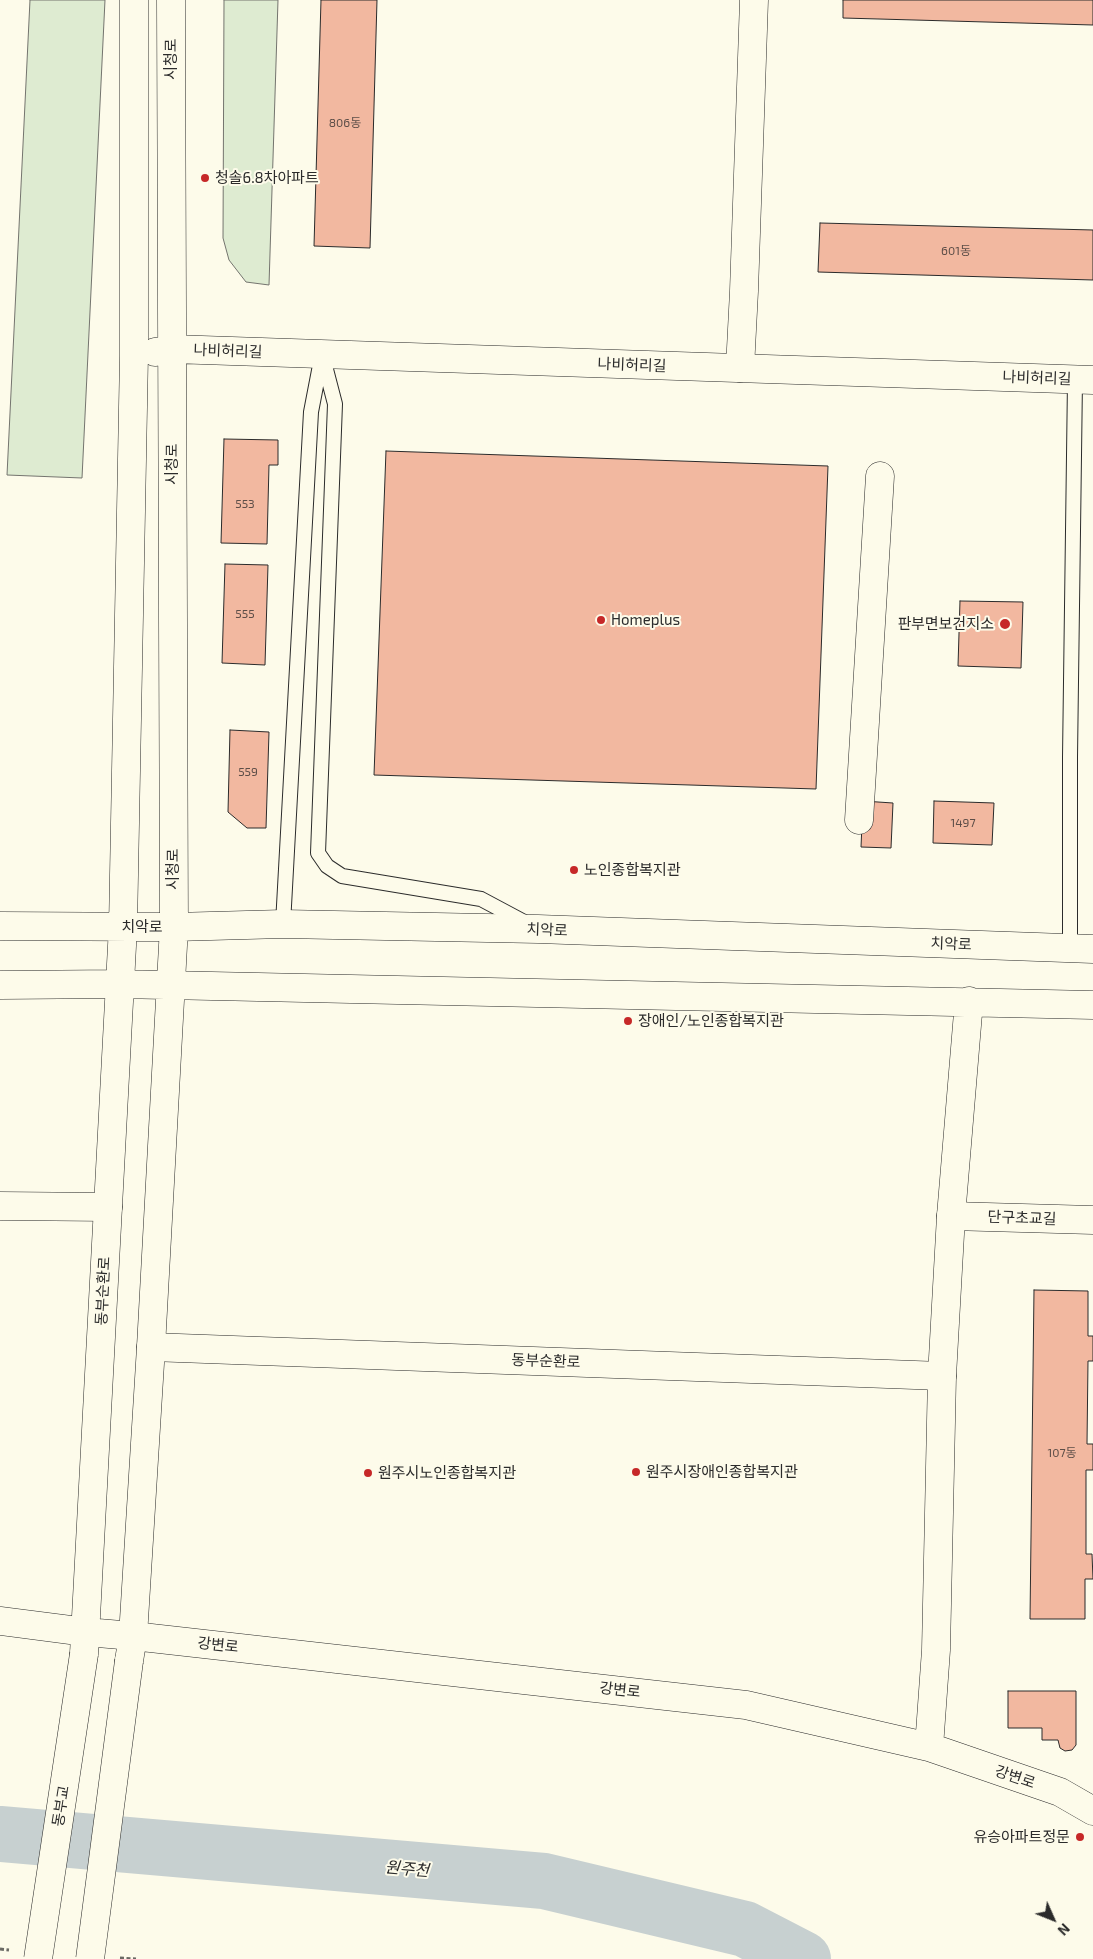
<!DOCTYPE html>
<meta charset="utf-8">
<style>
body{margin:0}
#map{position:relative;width:1093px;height:1959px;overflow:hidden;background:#fdfbea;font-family:"Exo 2",sans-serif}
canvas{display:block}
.north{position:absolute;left:1028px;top:1894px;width:50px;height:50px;-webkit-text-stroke:4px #fdfbea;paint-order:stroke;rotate:134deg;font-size:14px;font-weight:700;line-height:20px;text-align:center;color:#2b2b2b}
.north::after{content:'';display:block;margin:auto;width:18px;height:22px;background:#2b2b2b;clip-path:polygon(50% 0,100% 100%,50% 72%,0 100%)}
</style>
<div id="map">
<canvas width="1093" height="1959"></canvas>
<div class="north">N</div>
</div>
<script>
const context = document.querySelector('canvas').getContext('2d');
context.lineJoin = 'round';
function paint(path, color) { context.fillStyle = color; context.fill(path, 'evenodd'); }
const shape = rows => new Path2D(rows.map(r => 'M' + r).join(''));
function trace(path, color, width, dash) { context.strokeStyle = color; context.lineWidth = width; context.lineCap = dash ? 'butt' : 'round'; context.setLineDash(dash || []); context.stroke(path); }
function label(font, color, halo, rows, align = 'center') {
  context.font = font + ' "Exo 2","Noto Sans KR",sans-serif'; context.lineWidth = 4; context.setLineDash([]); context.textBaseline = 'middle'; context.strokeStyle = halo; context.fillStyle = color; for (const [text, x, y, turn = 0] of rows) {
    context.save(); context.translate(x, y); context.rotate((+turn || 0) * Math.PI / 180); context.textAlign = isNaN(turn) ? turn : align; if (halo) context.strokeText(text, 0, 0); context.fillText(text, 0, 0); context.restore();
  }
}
const green = shape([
 [30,0,105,0,82,478,7,475,30,0],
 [224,0,278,0,269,285,246,282,229,260,223,238,224,0]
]);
const river = shape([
 [0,1834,544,1881,745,1929,803,1959]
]);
const building = shape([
 [321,0,377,0,370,248,314,246,321,0],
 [843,0,1093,0,1093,25,843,18,843,0],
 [820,223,1093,230,1093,280,818,272,820,223],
 [224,439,278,440,278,465,269,465,267,544,221,543,224,439],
 [386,451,828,466,816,789,374,775,386,451],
 [225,564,268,565,265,665,222,663,225,564],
 [960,601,1023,602,1021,668,958,666,960,601],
 [230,730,269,732,266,828,247,828,228,812,230,730],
 [863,801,893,803,891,848,861,847,863,801],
 [934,801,994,803,992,845,933,843,934,801],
 [1034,1290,1088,1291,1088,1336,1093,1336,1093,1361,1088,1361,1087,1444,1093,1444,1093,1470,1086,1470,1086,1554,1092,1554,1093,1579,1085,1579,1085,1619,1030,1619,1034,1290],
 [1008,1691,1076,1691,1076,1745,1072,1750,1065,1751,1060,1748,1058,1740,1042,1740,1042,1728,1008,1728,1008,1691]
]);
const path = shape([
 [0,1949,9,1950],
 [120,1958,136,1959]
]);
const lane = shape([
 [322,354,335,404,318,853,327,866,342,876,481,899,526,923],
 [283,924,311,412,321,360],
 [1070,949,1070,757,1075,380]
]);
const street = shape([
 [740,368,744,291,754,0],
 [859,820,880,476],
 [0,1206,108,1207],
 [951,1216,1093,1220],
 [151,1347,942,1376]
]);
const secondary = shape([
 [155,352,172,349,1093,380],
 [0,926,174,927,283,924,538,929,1093,949],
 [0,985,119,984,1093,1005],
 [0,1621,86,1632,133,1636,746,1705,929,1747,1060,1792,1093,1811],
 [84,1654,123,927,134,355,134,0],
 [129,1661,133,1636,151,1347,174,927,171,0],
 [929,1747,936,1650,942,1376,951,1216,969,1001]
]);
const secondaryBridge = shape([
 [38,1959,84,1654],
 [90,1959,129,1661]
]);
const markers = [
 [205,178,5,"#c62828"],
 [601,620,5,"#c62828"],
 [1005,624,6,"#c62828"],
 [574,870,5,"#c62828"],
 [628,1021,5,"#c62828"],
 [636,1472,5,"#c62828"],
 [368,1473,5,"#c62828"],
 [1080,1837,5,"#c62828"]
];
const numberNames = [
 ["806동",345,123],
 ["601동",956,251],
 ["553",245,504],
 ["555",245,614],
 ["559",248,772],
 ["1497",963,823],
 ["107동",1062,1453]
];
const streetNames = [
 ["시청로",171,59,-90],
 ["나비허리길",228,351,2],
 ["나비허리길",632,365,2],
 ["나비허리길",1037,378,2],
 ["시청로",172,464,-90],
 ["시청로",173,869,-90],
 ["치악로",142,927],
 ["치악로",547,930,2],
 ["치악로",951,944,2],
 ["단구초교길",1022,1218,2],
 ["동부순환로",103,1291,-87],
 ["동부순환로",546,1361,2],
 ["강변로",218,1645,6],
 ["강변로",620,1690,6],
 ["강변로",1015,1777,19],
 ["동부교",61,1806,-81]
];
const poiNames = [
 ["청솔6.8차아파트",215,178],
 ["Homeplus",611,620],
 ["판부면보건지소",994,624,"right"],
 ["노인종합복지관",584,870],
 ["장애인/노인종합복지관",638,1021],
 ["원주시장애인종합복지관",646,1472],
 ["원주시노인종합복지관",378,1473],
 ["유승아파트정문",1070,1837,"right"]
];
const waterNames = [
 ["원주천",407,1869,5]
];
paint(green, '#deebd1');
trace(green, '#74746e', 1);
trace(river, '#c7d0d0', 56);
paint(building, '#f2b8a0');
trace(building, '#2b2b2b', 1);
trace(lane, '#2b2b2b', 16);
trace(street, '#2b2b2b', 29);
trace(secondary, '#2b2b2b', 29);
trace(path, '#6a6964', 3, [4, 2.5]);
trace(lane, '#fdfbea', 14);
trace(street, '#fdfbea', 28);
trace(secondary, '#fdfbea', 28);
trace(secondaryBridge, '#2b2b2b', 29, []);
trace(secondaryBridge, '#fdfbea', 28);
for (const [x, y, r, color] of markers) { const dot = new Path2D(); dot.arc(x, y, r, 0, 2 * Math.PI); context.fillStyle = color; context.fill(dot); trace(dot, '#fdfbea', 2); }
label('12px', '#5d4e48', null, numberNames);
label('15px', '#2b2b2b', '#fdfbea', streetNames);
label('15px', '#2b2b2b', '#fdfbea', poiNames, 'left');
label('italic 16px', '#2b2b2b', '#fdfbea', waterNames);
</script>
